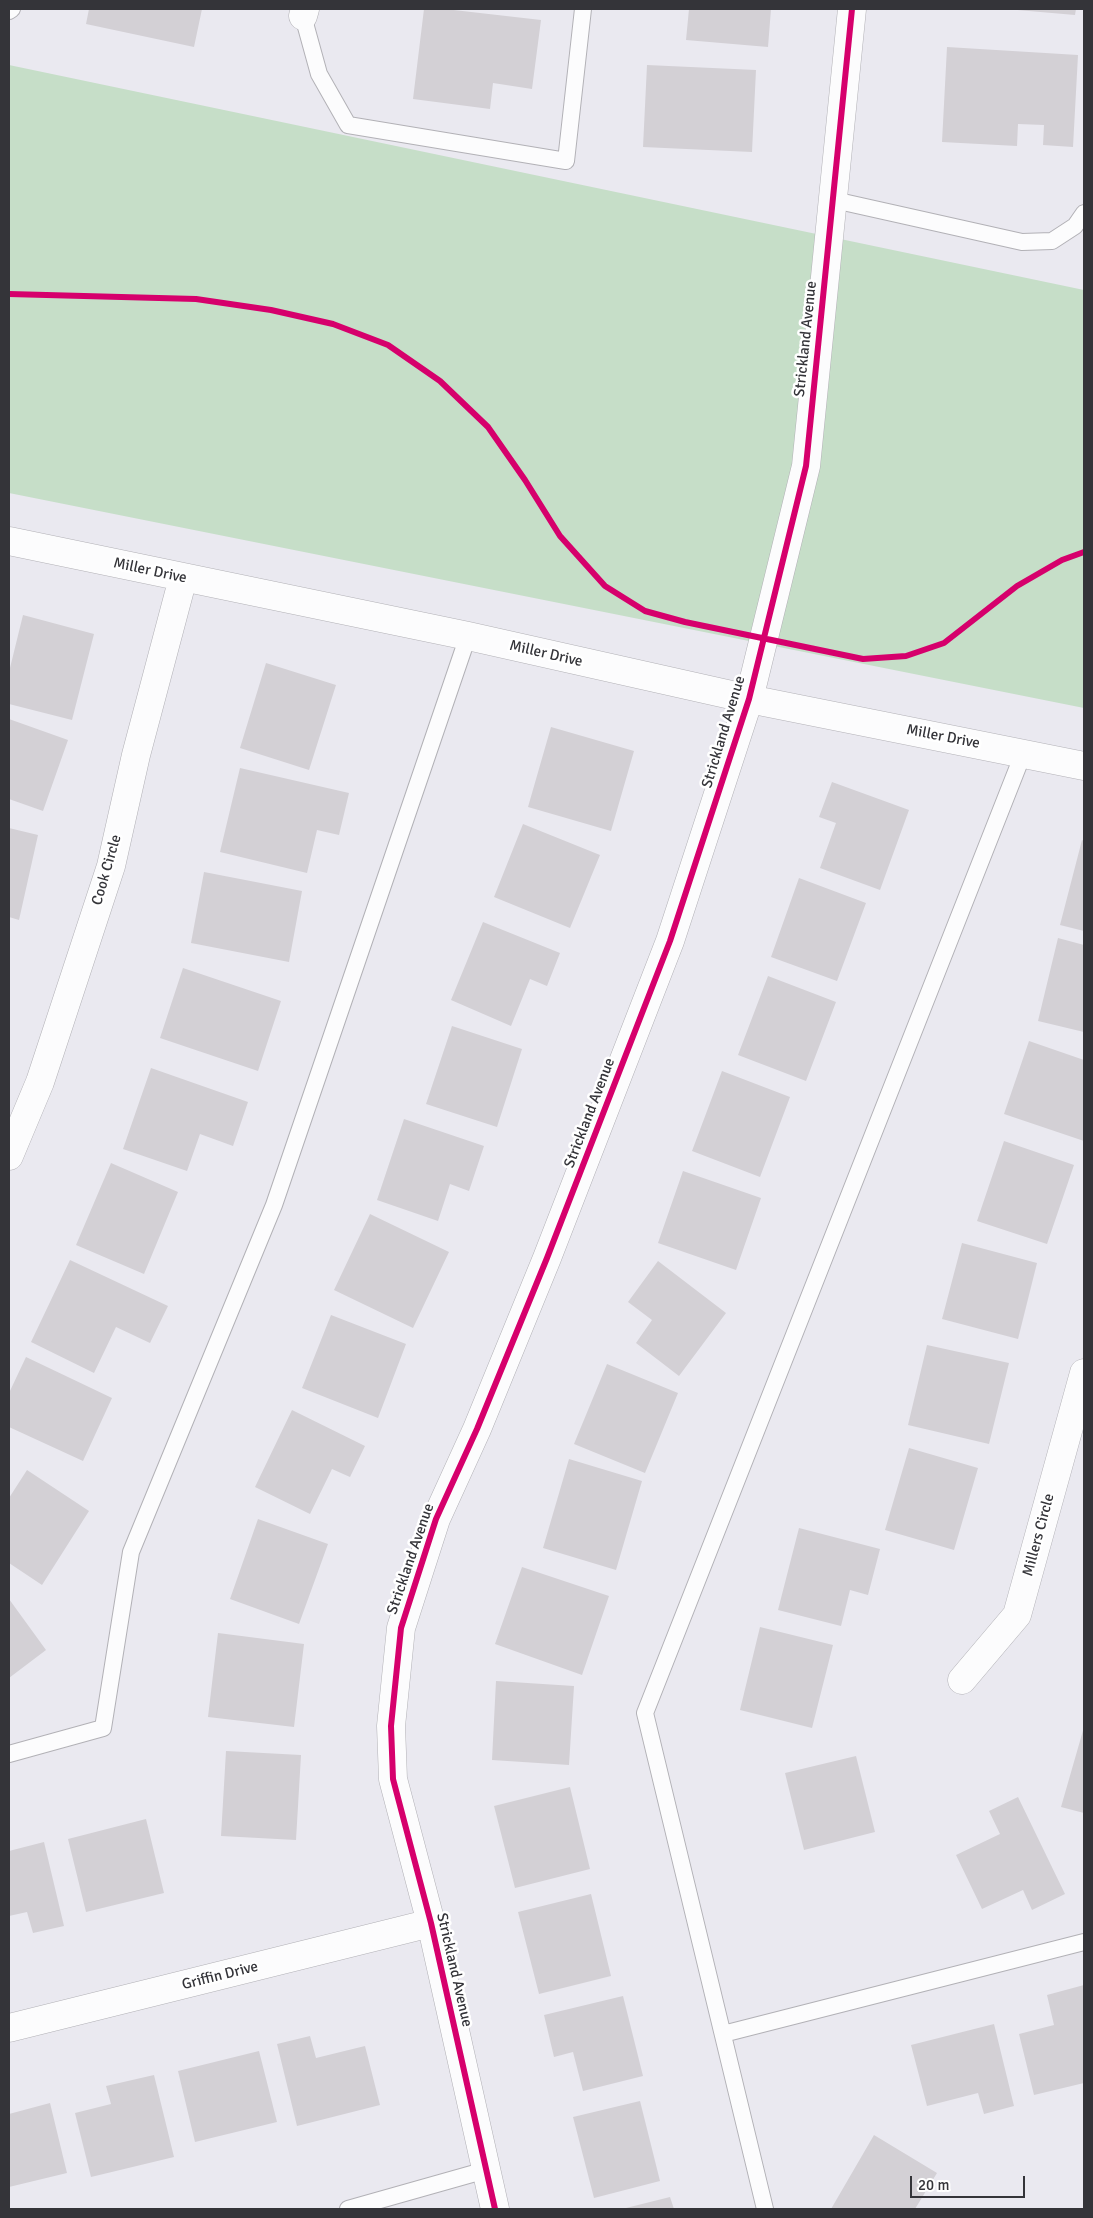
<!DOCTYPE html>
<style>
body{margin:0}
#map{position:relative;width:1093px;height:2218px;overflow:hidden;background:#eae9f0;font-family:Signika,sans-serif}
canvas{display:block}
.frame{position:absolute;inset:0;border:10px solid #343439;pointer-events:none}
.scale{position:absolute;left:910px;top:2176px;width:115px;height:22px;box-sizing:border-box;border:2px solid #343439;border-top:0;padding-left:6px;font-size:15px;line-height:18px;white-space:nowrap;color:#343439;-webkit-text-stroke:4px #fff;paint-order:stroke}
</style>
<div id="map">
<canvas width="1093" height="2218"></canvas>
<div class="frame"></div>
<div class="scale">20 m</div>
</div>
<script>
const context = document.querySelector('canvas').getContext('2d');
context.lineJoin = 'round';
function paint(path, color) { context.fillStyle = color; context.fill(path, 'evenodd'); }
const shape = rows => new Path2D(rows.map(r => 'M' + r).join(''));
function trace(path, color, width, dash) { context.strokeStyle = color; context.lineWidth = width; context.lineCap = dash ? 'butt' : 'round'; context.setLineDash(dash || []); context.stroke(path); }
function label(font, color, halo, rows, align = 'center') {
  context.font = font + ' Signika,sans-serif'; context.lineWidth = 5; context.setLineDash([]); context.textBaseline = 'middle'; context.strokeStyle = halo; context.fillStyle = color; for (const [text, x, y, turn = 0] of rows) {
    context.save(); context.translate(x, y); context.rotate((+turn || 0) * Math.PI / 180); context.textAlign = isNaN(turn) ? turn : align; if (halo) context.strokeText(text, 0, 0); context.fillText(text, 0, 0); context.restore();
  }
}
const green = shape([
 [9,65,1084,290,1084,708,9,493]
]);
const building = shape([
 [89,9,202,9,194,47,86,24],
 [424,9,445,9,541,20,532,89,493,83,490,109,413,99],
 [689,9,771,9,768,47,686,40],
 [1006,9,1076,9,1075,15],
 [947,47,1078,55,1073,147,1043,145,1044,125,1018,124,1017,146,942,142],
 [647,65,756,70,752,152,643,147],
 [23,615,94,634,72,720,9,704,9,672],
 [266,663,336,685,309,770,240,748],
 [9,719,68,740,43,811,9,799],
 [551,727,634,751,611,831,528,807],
 [240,768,349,793,339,835,317,830,307,873,220,852],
 [832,782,909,810,880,890,820,868,836,823,819,817],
 [523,824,600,855,570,928,494,897],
 [9,828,38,835,19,920,9,917],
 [1082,840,1084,841,1084,931,1060,925],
 [204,872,302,891,289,962,191,943],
 [799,878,866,903,837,981,771,957],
 [483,922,560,953,547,986,530,979,511,1026,451,1000],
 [1058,938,1084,945,1084,1032,1038,1021],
 [183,968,281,1001,258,1071,160,1038],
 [768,976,836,1002,806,1081,738,1055],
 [452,1026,522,1049,497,1127,426,1104],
 [1029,1041,1084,1060,1084,1141,1004,1114],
 [151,1068,248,1102,233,1146,200,1134,187,1171,123,1149],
 [722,1071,790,1097,760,1177,692,1151],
 [404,1119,484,1146,469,1191,450,1184,438,1221,377,1200],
 [1004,1141,1074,1165,1047,1244,977,1221],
 [111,1163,178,1192,144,1274,76,1245],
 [683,1171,761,1198,736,1270,658,1243],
 [370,1214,449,1252,413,1328,334,1290],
 [962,1243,1037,1263,1018,1339,942,1319],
 [70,1260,168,1306,150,1343,116,1327,94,1373,31,1342],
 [658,1261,726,1313,679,1376,636,1343,652,1320,628,1302],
 [331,1315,406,1344,378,1418,302,1388],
 [927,1345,1009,1363,989,1444,908,1425],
 [26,1357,112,1398,83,1461,9,1427,9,1393],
 [607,1364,678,1393,645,1473,574,1444],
 [292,1410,365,1446,350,1477,332,1469,310,1514,255,1487],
 [909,1448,978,1468,954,1550,885,1530],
 [569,1459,642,1481,616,1570,543,1548],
 [27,1470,89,1511,42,1585,9,1563,9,1498],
 [258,1519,328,1544,299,1624,230,1599],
 [799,1528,880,1549,868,1595,850,1590,841,1626,778,1610],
 [522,1567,609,1596,582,1675,495,1644],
 [9,1599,46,1650,9,1678],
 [760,1627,833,1645,812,1728,740,1710],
 [218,1633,304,1644,294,1727,208,1717],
 [496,1681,574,1686,569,1765,492,1760],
 [1084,1727,1084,1813,1061,1807],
 [226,1751,301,1755,296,1840,221,1836],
 [856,1756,875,1832,804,1850,785,1773],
 [570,1787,590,1869,515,1888,494,1806],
 [1018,1797,1065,1894,1032,1910,1023,1890,982,1909,956,1855,1000,1834,989,1811],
 [146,1819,164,1893,86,1912,68,1839],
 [44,1842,64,1926,33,1933,27,1912,9,1916,9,1851],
 [591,1894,611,1976,539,1994,518,1912],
 [1084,1985,1084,2083,1034,2095,1019,2034,1054,2025,1047,1995],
 [623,1996,643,2076,583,2091,573,2052,554,2057,544,2015],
 [994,2024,1014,2106,984,2114,978,2093,927,2106,911,2045],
 [310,2036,316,2058,365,2046,380,2105,297,2126,277,2044],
 [259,2051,277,2122,195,2142,178,2071],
 [154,2075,174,2157,91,2177,75,2113,111,2104,106,2086],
 [640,2101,660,2181,594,2198,573,2117],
 [50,2103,67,2173,9,2187,9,2114],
 [874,2135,937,2173,915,2209,831,2209],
 [670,2197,674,2209,622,2209]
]);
const service = shape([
 [9,11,12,9],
 [303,16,319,74,348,125,566,161,583,9],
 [834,200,1022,242,1052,241,1075,226,1084,213],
 [9,1754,103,1728,131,1552,274,1205,468,636],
 [723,2034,1084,1942],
 [348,2209,486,2170],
 [765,2209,645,1713,1023,754]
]);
const minor = shape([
 [303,16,305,9],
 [9,541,468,636,749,699,1084,766],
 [9,1156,40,1082,111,866,136,755,183,578],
 [962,1680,1017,1615,1084,1373],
 [9,2028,431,1923],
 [495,2209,431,1923,393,1779,391,1726,401,1628,436,1519,477,1429,547,1258,670,941,749,699,806,466,852,9]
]);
const cycleway = shape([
 [9,294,196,299,271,310,333,324,388,345,440,381,488,427,525,480,560,536,605,586,645,611,685,622,863,659,906,656,944,643,1017,586,1062,560,1084,552],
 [495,2209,431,1923,393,1779,391,1726,401,1628,436,1519,477,1429,547,1258,670,941,749,699,806,466,852,9]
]);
const streetNames = [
 ["Strickland Avenue",806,339,-84],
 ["Miller Drive",150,571,12],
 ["Miller Drive",546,654,13],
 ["Strickland Avenue",724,732,-73],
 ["Miller Drive",943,737,11],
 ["Cook Circle",107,870,-74],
 ["Strickland Avenue",590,1113,-69],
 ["Millers Circle",1039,1535,-75],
 ["Strickland Avenue",411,1559,-71],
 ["Strickland Avenue",454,1970,77],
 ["Griffin Drive",220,1976,-14]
];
paint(green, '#c6dec8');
paint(building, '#d3d0d5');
trace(service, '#b2b1b6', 18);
trace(minor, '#b2b1b6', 29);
trace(service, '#fcfcfd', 16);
trace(minor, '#fcfcfd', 28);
trace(cycleway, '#d6006c', 6);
label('15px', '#343439', '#fff', streetNames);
</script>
